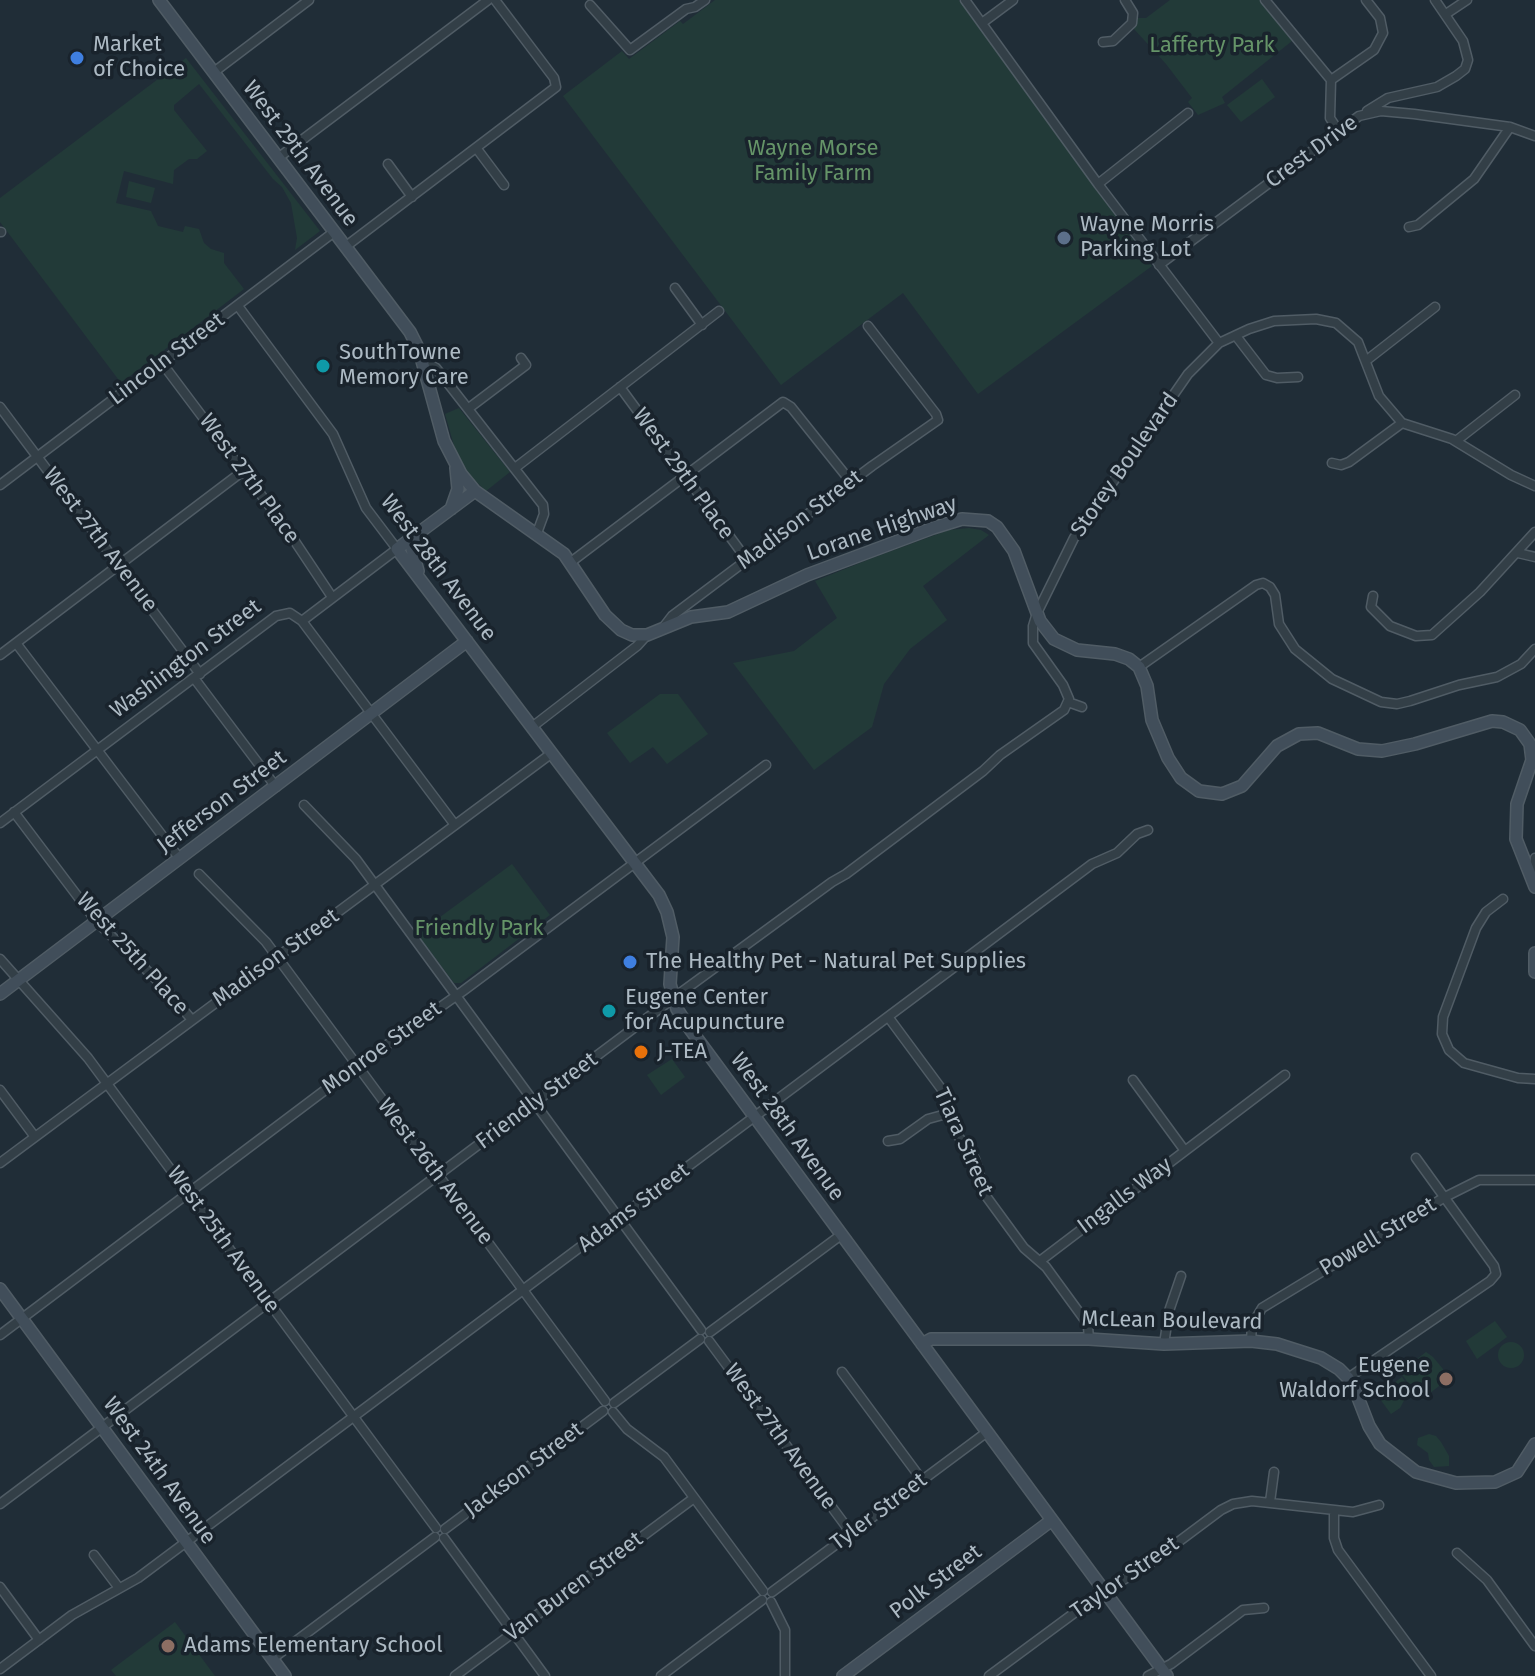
<!DOCTYPE html>
<style>
body{margin:0}
canvas{display:block;background:#202d37}
</style>
<canvas width="1535" height="1676"></canvas>
<script>
const context = document.querySelector('canvas').getContext('2d');
context.lineJoin = 'round';
function paint(path, color) { context.fillStyle = color; context.fill(path, 'evenodd'); }
const shape = rows => new Path2D(rows.map(r => 'M' + r).join(''));
function trace(path, color, width, dash) { context.strokeStyle = color; context.lineWidth = width; context.lineCap = dash ? 'butt' : 'round'; context.setLineDash(dash || []); context.stroke(path); }
function label(font, color, halo, rows, align = 'center') {
  context.font = font + ' "Fira Sans",sans-serif'; context.lineWidth = 7; context.setLineDash([]); context.textBaseline = 'middle'; context.strokeStyle = halo; context.fillStyle = color; for (const [text, x, y, turn = 0] of rows) {
    context.save(); context.translate(x, y); context.rotate((+turn || 0) * Math.PI / 180); context.textAlign = isNaN(turn) ? turn : align; if (halo) context.strokeText(text, 0, 0); context.fillText(text, 0, 0); context.restore();
  }
}
const green = shape([
 [715,0,959,0,1152,266,978,394,903,293,781,385,563,96,622,51,629,59,680,21,683,24],
 [1170,0,1260,0,1292,41,1222,97,1225,103,1198,115,1188,102,1192,98,1166,64,1134,29,1137,18,1146,18],
 [186,58,320,231,295,250,297,238,291,203,282,187,273,179,199,84,174,105,174,110,207,151,197,159,189,159,174,170,173,184,124,171,116,203,151,211,158,226,183,232,185,226,199,229,204,243,211,249,224,253,224,263,244,289,121,383,0,222,0,198],
 [1262,79,1275,97,1241,122,1227,105],
 [129,181,155,188,151,203,126,197],
 [459,408,510,472,486,491,467,473,457,456,445,414],
 [969,528,981,530,989,535,923,586,947,620,910,649,884,684,872,727,814,770,733,663,794,651,837,618,815,581,875,557,949,530],
 [660,694,678,694,708,734,667,764,653,747,630,763,607,733],
 [512,864,550,915,461,983,454,983,417,934],
 [672,1059,685,1077,661,1095,647,1075],
 [1495,1321,1507,1337,1477,1359,1466,1341],
 '1498 1355a13 13 0 1 1 26 0a13 13 0 1 1-26 0Z',
 [1426,1352,1433,1357,1443,1369,1443,1383,1421,1400,1400,1372],
 [1402,1377,1406,1383,1407,1395,1400,1408,1391,1414,1380,1399,1380,1393],
 [1429,1434,1436,1436,1441,1442,1449,1456,1449,1466,1434,1467,1429,1460,1428,1453,1417,1445,1418,1438],
 [175,1622,215,1676,116,1676,111,1670]
]);
const street = shape([
 [965,0,1098,184,1219,343],
 [1265,0,1331,80],
 [590,5,630,50,686,9,695,7,705,0],
 [1446,14,1467,0],
 [982,23,1013,0],
 [1103,42,1113,41,1132,23,1133,13,1125,0],
 [214,72,309,0],
 [1367,111,1388,98,1437,87,1456,76,1465,69,1468,60,1463,41,1435,0],
 [1338,130,1330,118,1331,80,1374,50,1383,33,1380,18,1366,0],
 [477,149,504,185],
 [278,158,488,0],
 [388,164,412,197],
 [1098,184,1188,113],
 [1409,227,1418,225,1474,179,1510,127],
 [0,232,1,232],
 [345,247,556,87,554,78,495,0],
 [1159,265,1359,116,1381,111,1414,114,1510,127,1535,136],
 [675,288,702,325],
 [1236,336,1266,375,1277,378,1298,377],
 [421,359,436,368,543,505,544,514,537,533],
 [1367,360,1435,307],
 [162,363,286,528,332,597],
 [620,387,747,560],
 [0,407,200,674],
 [469,408,526,365,521,358],
 [1456,441,1515,395],
 [1332,463,1341,465,1349,462,1402,423],
 [515,468,719,311],
 [0,485,334,232],
 [1518,553,1535,557],
 [571,562,783,402,791,407,851,482],
 [1373,596,1371,607,1390,626,1416,636,1432,635,1480,592,1535,532],
 [302,621,455,825],
 [662,629,672,616,872,466,938,420,936,414,868,326],
 [16,643,180,859],
 [0,655,243,471],
 [1139,667,1256,585,1263,583,1270,587,1275,595,1279,624,1295,649,1332,679,1381,702,1397,704,1410,701,1459,685,1497,677,1521,664,1535,649],
 [194,678,276,787],
 [1068,702,1082,707],
 [532,727,637,646,647,635],
 [304,805,356,859,701,1330],
 [14,812,97,922,164,987,192,1020],
 [0,823,276,616,290,613,302,621,397,549,366,508,333,434,238,306],
 [199,874,266,942,605,1401],
 [1533,876,1535,858],
 [1503,899,1486,912,1476,928,1443,1017,1442,1034,1449,1050,1464,1063,1518,1078,1535,1079],
 [0,959,88,1058,436,1528],
 [889,1018,943,1091,956,1133,975,1159,986,1196,1024,1248,1046,1267,1084,1319,1088,1327,1089,1339],
 [1133,1080,1185,1151],
 [0,1090,35,1137],
 [888,1141,900,1139,928,1119,950,1113],
 [0,1163,552,753],
 [1040,1261,1285,1075],
 [710,1332,841,1235],
 [0,1335,357,1066,463,991,766,765],
 [709,1341,851,1533],
 [1251,1341,1252,1325,1262,1308,1445,1197,1479,1180,1535,1180],
 [1164,1344,1169,1311,1181,1276],
 [842,1372,922,1480],
 [1348,1378,1490,1281,1496,1274,1494,1266,1416,1158],
 [614,1403,700,1339],
 [613,1412,627,1429,664,1457,763,1591],
 [1270,1502,1274,1472],
 [0,1504,683,991,832,882,846,874,983,771,1000,755,1064,710,1069,699,1063,685,1033,643,1033,626,1037,613,1074,538,1188,374,1219,343,1249,329,1274,321,1316,319,1336,323,1358,342,1379,396,1402,423,1452,439,1511,475,1535,486],
 [1334,1512,1334,1538,1338,1550,1431,1676],
 [445,1529,603,1411],
 [444,1538,545,1676],
 [1457,1553,1487,1580,1535,1646],
 [94,1555,119,1588],
 [0,1587,39,1640],
 [772,1592,987,1432],
 [771,1602,785,1630,785,1676],
 [272,1659,435,1537],
 [0,1669,72,1615,138,1578,1092,864,1117,853,1137,834,1148,830],
 [455,1676,694,1498],
 [661,1676,762,1600],
 [989,1676,1104,1591,1142,1569,1221,1510,1233,1504,1252,1501,1353,1512,1379,1505],
 [1148,1676,1171,1664,1243,1610,1264,1608]
]);
const secondary = shape([
 [159,0,410,332,419,350,444,441,461,474,475,491,564,554,605,615,621,630,632,635,647,635,691,617,728,612,807,575,933,528,962,519,988,521,997,527,1014,551,1040,621,1054,639,1077,650,1115,654,1129,659,1139,667,1147,686,1152,720,1168,758,1181,778,1199,791,1222,794,1242,786,1277,746,1299,734,1318,733,1358,749,1382,751,1415,744,1492,721,1503,722,1520,730,1530,744,1532,760,1517,804,1516,839,1535,887],
 [475,491,397,549,659,895,667,912,673,937,670,984,677,1009,690,1029,1167,1676],
 [451,509,458,489,456,468],
 [416,535,412,549,418,571],
 [1535,953,1535,972],
 [0,994,467,641],
 [0,1289,285,1676],
 [922,1344,931,1339,1089,1339,1164,1344,1251,1341,1277,1344,1321,1358,1339,1369,1348,1378,1357,1395,1369,1426,1380,1444,1416,1472,1456,1483,1495,1482,1517,1472,1535,1444],
 [843,1676,1052,1520]
]);
const markers = [
 [77,58,8,"#3f7fe0"],
 [1064,238,8,"#5c6f8a"],
 [323,366,8,"#0f9aa8"],
 [630,962,8,"#3f7fe0"],
 [609,1011,8,"#0f9aa8"],
 [641,1052,8,"#e8710a"],
 [1446,1379,8,"#8d6e63"],
 [168,1646,8,"#8d6e63"]
];
const poiNames = [
 ["Market",93,45],
 ["of Choice",93,70],
 ["Wayne Morris",1080,225],
 ["Parking Lot",1080,250],
 ["SouthTowne",339,353],
 ["Memory Care",339,378],
 ["The Healthy Pet - Natural Pet Supplies",646,962],
 ["Eugene Center",625,998],
 ["for Acupuncture",625,1023],
 ["J-TEA",657,1052],
 ["Eugene",1430,1366,"right"],
 ["Waldorf School",1430,1391,"right"],
 ["Adams Elementary School",184,1646]
];
const parkNames = [
 ["Lafferty Park",1212,46],
 ["Wayne Morse",813,149],
 ["Family Farm",813,174],
 ["Friendly Park",479,929]
];
const streetNames = [
 ["Crest Drive",1312,152,-36],
 ["West 29th Avenue",300,154,53],
 ["Lincoln Street",167,359,-37],
 ["Storey Boulevard",1125,465,-55],
 ["West 29th Place",683,474,54],
 ["West 27th Place",249,479,54],
 ["Madison Street",800,520,-37],
 ["Lorane Highway",882,529,-19],
 ["West 27th Avenue",100,540,53],
 ["West 28th Avenue",438,568,53],
 ["Washington Street",186,659,-37],
 ["Jefferson Street",222,802,-37],
 ["West 25th Place",132,954,48],
 ["Madison Street",276,958,-36],
 ["Monroe Street",382,1048,-36],
 ["Friendly Street",537,1101,-37],
 ["West 28th Avenue",787,1127,54],
 ["Tiara Street",963,1142,66],
 ["West 26th Avenue",435,1172,53],
 ["Ingalls Way",1125,1196,-37],
 ["Adams Street",634,1208,-37],
 ["Powell Street",1378,1237,-31],
 ["West 25th Avenue",223,1240,54],
 ["McLean Boulevard",1172,1321,1],
 ["West 27th Avenue",780,1437,54],
 ["Jackson Street",524,1470,-37],
 ["West 24th Avenue",159,1471,54],
 ["Tyler Street",879,1512,-37],
 ["Taylor Street",1125,1578,-35],
 ["Polk Street",936,1582,-37],
 ["Van Buren Street",574,1587,-37]
];
paint(green, '#223a38');
trace(street, '#505c65', 11);
trace(secondary, '#505c65', 14);
trace(street, '#333f47', 8);
trace(secondary, '#414e5a', 11);
for (const [x, y, r, color] of markers) { const dot = new Path2D(); dot.arc(x, y, r, 0, 2 * Math.PI); context.fillStyle = color; context.fill(dot); trace(dot, '#19232c', 3); }
label('22px', '#adbac4', '#19232c', poiNames, 'left');
label('22px', '#659468', '#19232c', parkNames);
label('22px', '#adbac4', '#19232c', streetNames);
</script>
